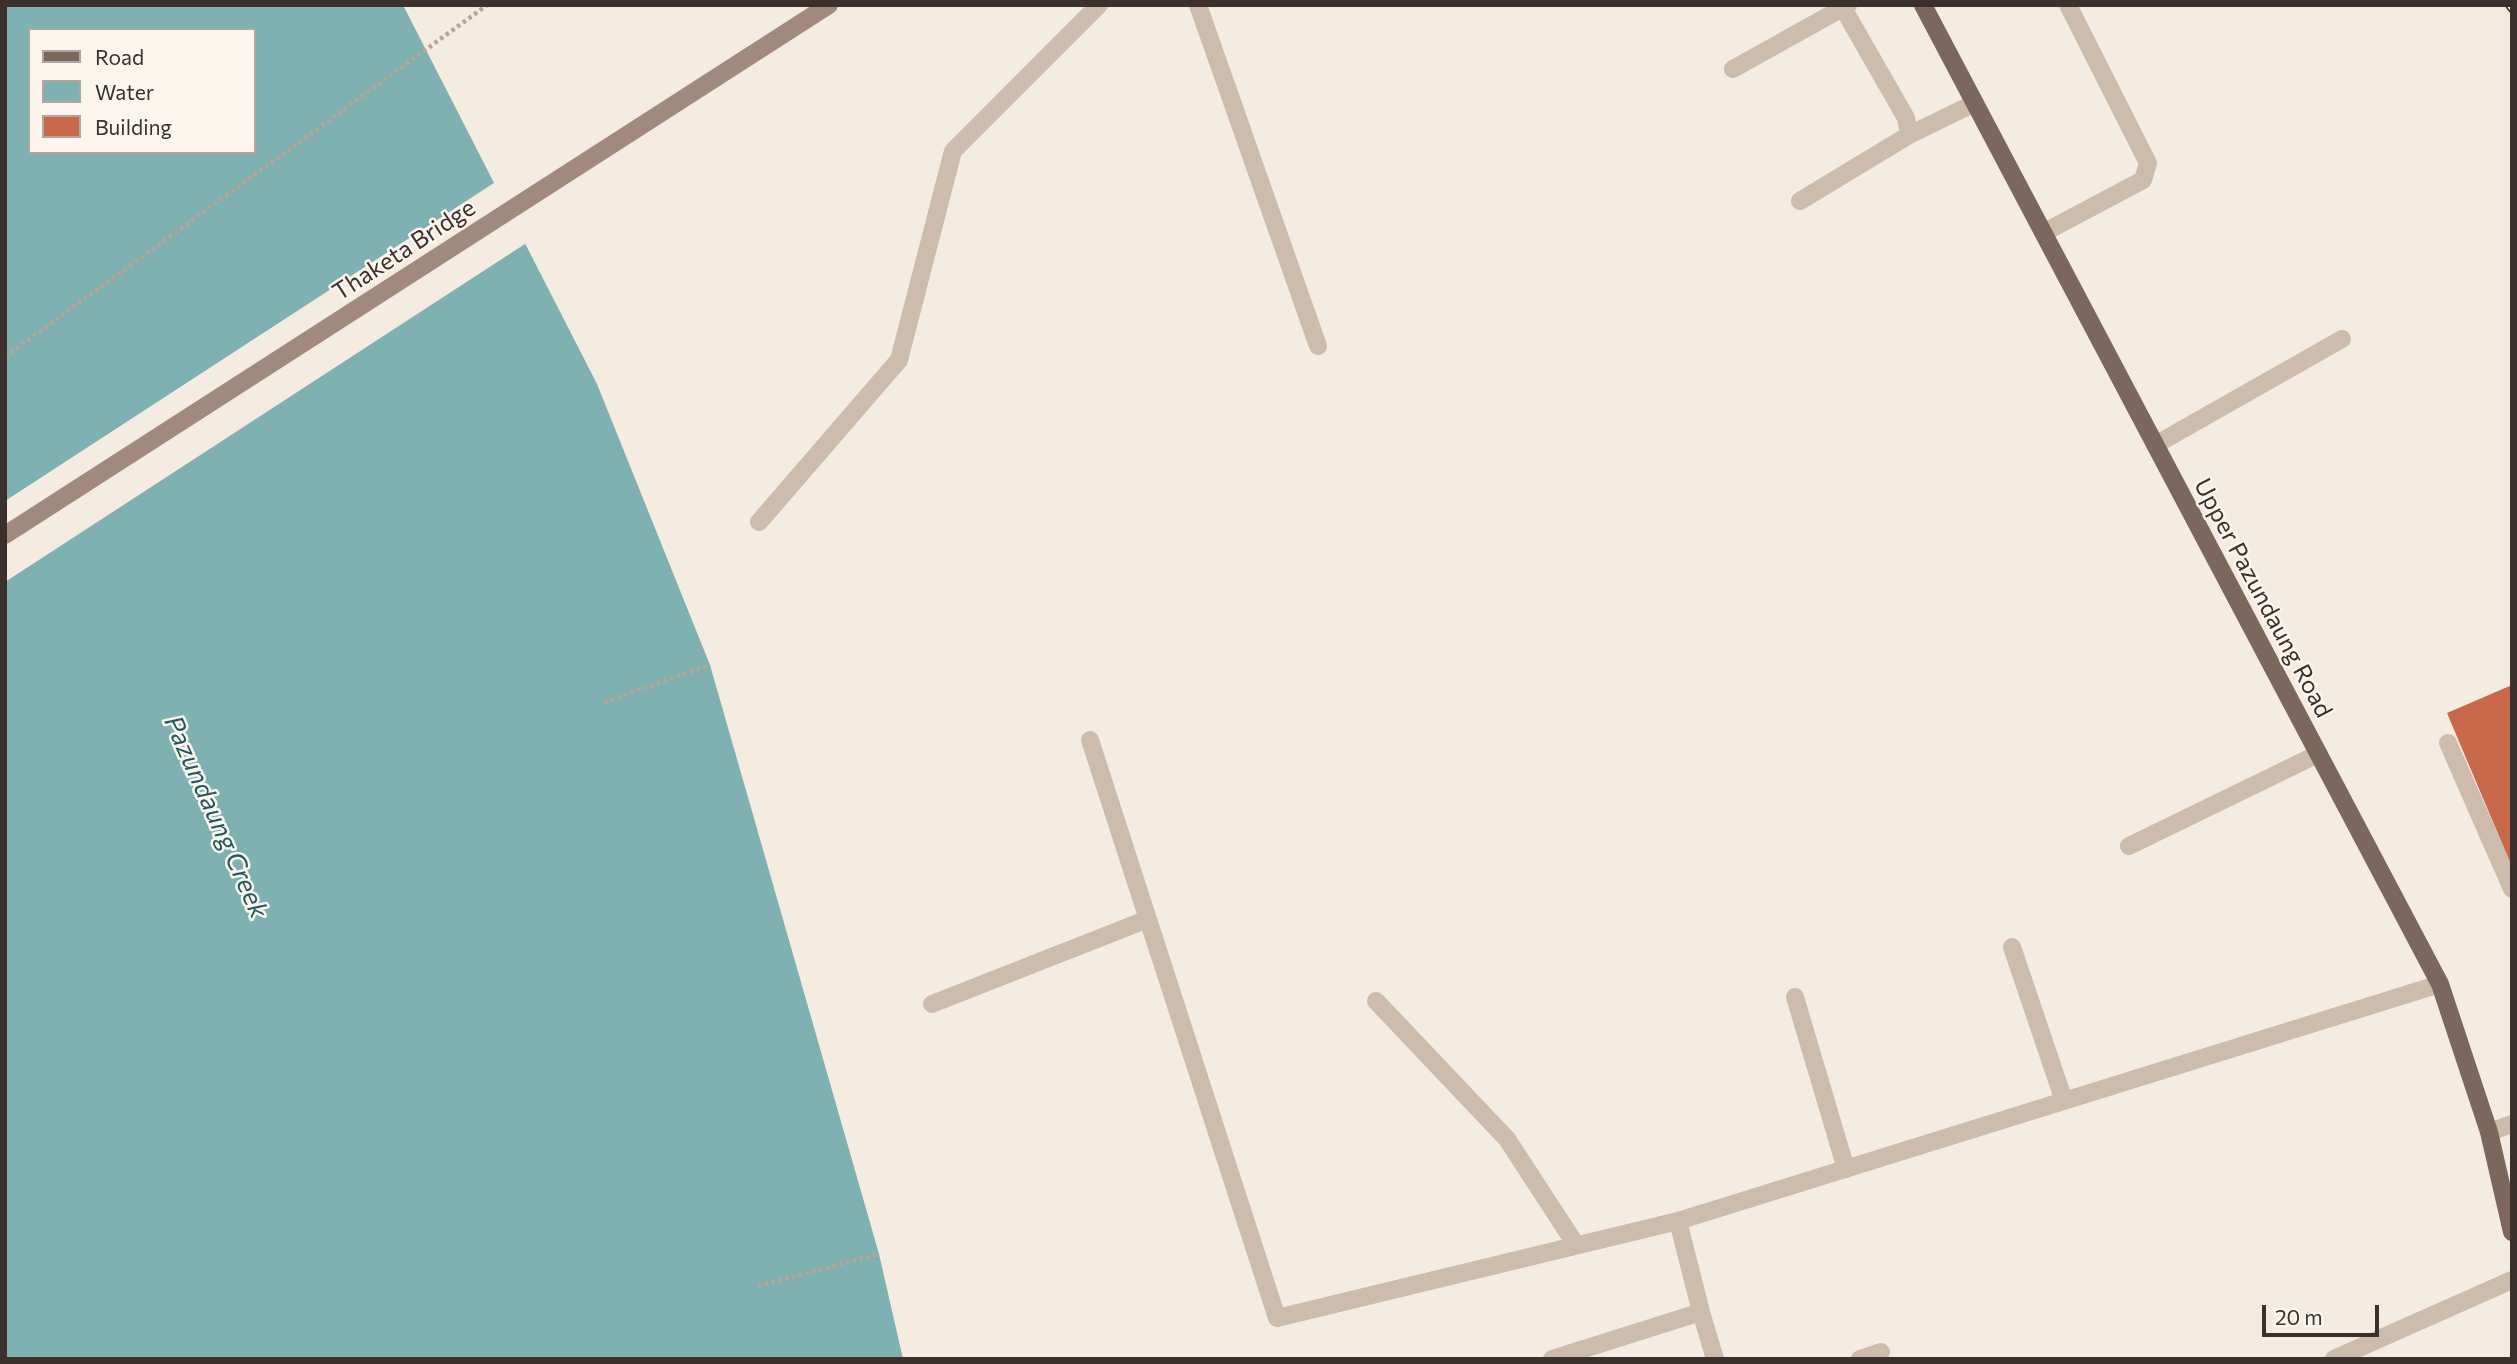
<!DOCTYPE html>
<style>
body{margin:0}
#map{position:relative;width:2517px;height:1364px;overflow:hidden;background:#f4ebe1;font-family:Commissioner,sans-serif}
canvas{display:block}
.frame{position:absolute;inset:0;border:7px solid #3b302b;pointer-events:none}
.legend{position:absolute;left:28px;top:28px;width:228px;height:126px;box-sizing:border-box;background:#fbf5ee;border:2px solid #aea6a0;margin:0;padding:9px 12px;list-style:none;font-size:21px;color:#3b302b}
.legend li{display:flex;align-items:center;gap:14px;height:35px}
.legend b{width:35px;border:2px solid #aea6a0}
.scale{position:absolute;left:2262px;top:1305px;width:117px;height:32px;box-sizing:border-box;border:4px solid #3b302b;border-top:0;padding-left:9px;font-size:21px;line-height:24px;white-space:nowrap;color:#3b302b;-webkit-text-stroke:5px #fbf5ee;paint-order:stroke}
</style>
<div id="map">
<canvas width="2517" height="1364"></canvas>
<div class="frame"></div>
<ul class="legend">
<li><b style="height:9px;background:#7d675c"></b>Road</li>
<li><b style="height:19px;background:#7fb0b2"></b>Water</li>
<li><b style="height:19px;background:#c8694b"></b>Building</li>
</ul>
<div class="scale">20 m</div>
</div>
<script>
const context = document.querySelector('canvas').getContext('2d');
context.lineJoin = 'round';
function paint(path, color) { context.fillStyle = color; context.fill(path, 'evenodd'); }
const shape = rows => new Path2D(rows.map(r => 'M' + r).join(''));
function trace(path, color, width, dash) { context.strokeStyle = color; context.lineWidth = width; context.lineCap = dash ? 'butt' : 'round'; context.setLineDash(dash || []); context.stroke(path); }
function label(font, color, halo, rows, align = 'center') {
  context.font = font + ' Commissioner,sans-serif'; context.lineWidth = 5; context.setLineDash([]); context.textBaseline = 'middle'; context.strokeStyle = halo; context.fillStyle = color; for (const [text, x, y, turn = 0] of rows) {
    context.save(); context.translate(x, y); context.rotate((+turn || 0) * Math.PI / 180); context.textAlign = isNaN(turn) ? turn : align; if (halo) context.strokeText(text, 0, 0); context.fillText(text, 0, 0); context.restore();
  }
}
const water = shape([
 [5,5,403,5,597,384,710,665,879,1254,903,1359,5,1359],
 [30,30,254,30,254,152,30,152]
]);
const pier = shape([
 [497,181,528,242,5,582,5,501]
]);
const building = shape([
 [2512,685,2512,867,2447,713]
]);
const path = shape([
 [5,357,487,5],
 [604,702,710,665],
 [758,1286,879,1254]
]);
const lane = shape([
 [1198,5,1318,346],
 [1733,69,1848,5],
 [1909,135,1975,103],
 [1800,201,1909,135,1906,118,1843,8],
 [2043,233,2143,180,2148,163,2068,5],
 [2155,445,2342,339],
 [759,522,899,360,953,151,1099,5],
 [1090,740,1277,1318,1678,1221,2440,984],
 [2448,743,2512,889],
 [2129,846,2318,754],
 [2012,947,2064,1101],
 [1795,997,1846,1169],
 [1376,1001,1507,1139,1576,1245],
 [932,1004,1148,919],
 [2489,1132,2512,1124],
 [1701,1312,1715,1359],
 [1552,1359,1701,1312,1678,1221],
 [1860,1359,1881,1352],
 [2334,1359,2512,1280]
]);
const secondary = shape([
 [5,535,829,5]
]);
const primary = shape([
 [1923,5,2440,984,2489,1132,2512,1232]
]);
const rail = shape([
 [2509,5,2512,9]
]);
const streetNames = [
 ["Thaketa Bridge",404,250,-33],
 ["Upper Pazundaung Road",2263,598,62]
];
const waterNames = [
 ["Pazundaung Creek",216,817,66]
];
paint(water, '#7fb0b2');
paint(pier, '#f4ebe1');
paint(building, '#c8694b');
trace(path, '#b9a596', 4.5, [3.5, 3.5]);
trace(lane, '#cdbbac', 18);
trace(secondary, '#a18a7d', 18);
trace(primary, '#7d675c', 18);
trace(rail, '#3b302b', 8);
trace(rail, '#fbf5ee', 5, [16]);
label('24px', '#3b302b', '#fbf5ee', streetNames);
label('italic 26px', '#1f5a5e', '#fbf5ee', waterNames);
</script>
